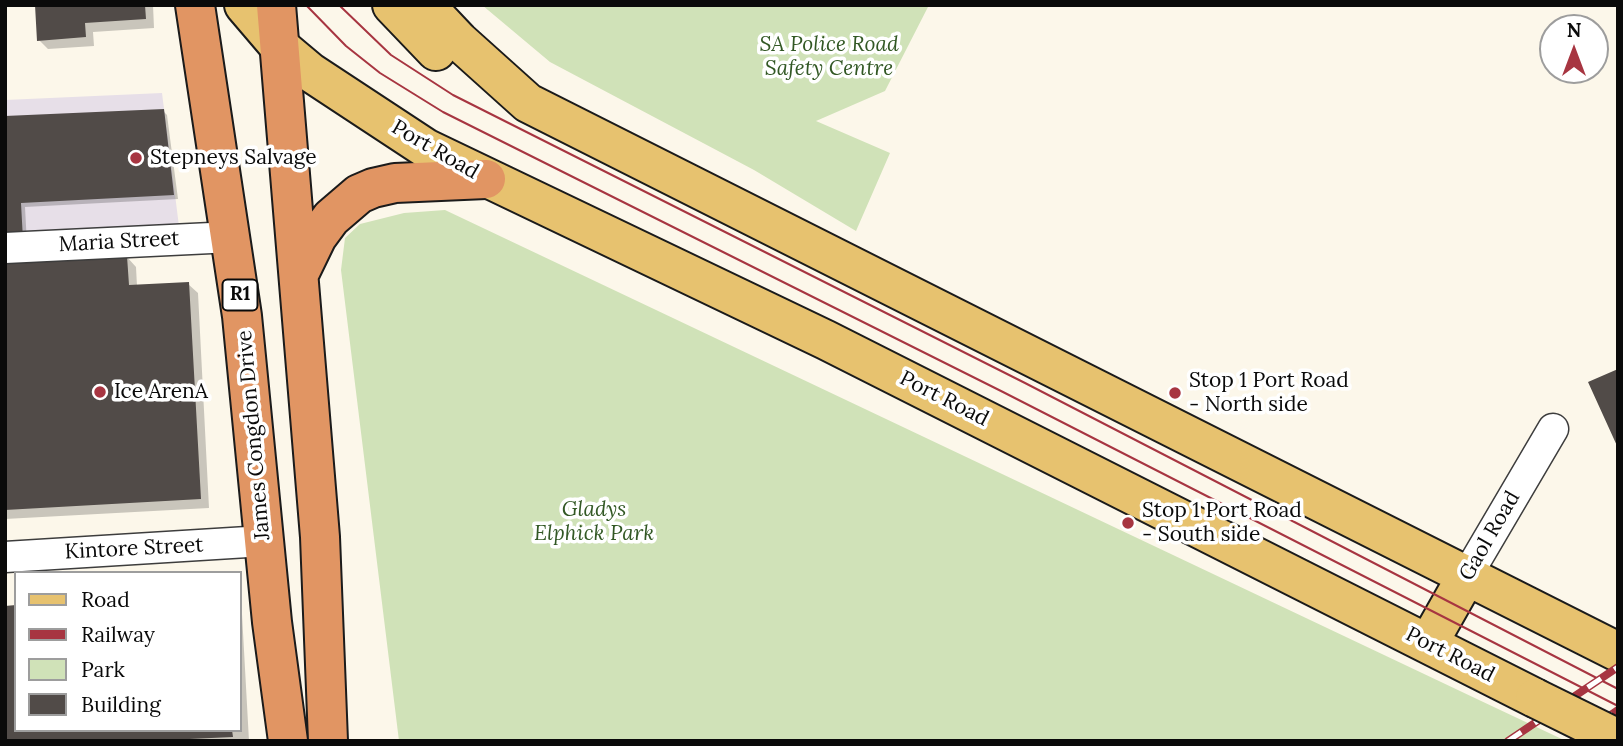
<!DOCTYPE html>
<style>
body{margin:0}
#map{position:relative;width:1623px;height:746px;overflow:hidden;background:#fcf7ea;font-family:Lora,serif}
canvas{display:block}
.frame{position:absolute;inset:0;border:7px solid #0a0a0a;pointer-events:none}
.legend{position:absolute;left:14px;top:571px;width:228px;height:161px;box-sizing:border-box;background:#fff;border:2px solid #9d9d9d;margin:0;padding:9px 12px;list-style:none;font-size:21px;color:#0a0a0a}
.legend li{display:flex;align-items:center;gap:14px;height:35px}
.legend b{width:35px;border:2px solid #9d9d9d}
.north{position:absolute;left:1539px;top:14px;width:70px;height:70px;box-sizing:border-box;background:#fff;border:2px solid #9d9d9d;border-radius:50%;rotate:0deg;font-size:19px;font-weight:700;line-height:28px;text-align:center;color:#0a0a0a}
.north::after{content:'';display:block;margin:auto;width:24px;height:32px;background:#a73541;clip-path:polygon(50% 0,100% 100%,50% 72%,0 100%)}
</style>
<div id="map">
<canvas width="1623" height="746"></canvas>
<div class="frame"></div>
<ul class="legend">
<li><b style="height:9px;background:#e7c26f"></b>Road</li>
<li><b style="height:9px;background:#a73541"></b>Railway</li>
<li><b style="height:19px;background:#d0e2b8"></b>Park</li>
<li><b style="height:19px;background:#514b48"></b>Building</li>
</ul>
<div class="north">N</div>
</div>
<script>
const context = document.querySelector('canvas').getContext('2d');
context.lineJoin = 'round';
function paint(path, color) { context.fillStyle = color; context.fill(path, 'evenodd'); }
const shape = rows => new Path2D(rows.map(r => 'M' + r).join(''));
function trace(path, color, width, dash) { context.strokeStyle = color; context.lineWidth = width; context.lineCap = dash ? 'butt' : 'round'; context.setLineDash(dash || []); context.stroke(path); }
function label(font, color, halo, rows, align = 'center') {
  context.font = font + ' Lora,serif'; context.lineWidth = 7; context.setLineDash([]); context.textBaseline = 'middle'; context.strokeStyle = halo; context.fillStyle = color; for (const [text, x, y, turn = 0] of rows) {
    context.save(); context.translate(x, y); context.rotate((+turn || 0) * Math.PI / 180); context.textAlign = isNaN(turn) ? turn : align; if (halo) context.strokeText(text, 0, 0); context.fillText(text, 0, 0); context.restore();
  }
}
const industrial = shape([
 [162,93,180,234,5,241,5,100]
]);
const green = shape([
 [482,5,929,5,885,91,816,121,890,153,856,231,754,170,550,62],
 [445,210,1479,700,1566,741,399,741,341,270,345,238,360,224,404,213]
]);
const shadow = shape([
 [37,5,153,5,154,28,93,32,94,46,48,49,39,40],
 [163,111,167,115,178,199,25,207,27,244,5,245,5,117],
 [127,257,136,267,137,286,188,284,198,293,209,508,5,519,5,264],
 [240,612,242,614,249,741,5,741,16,730,240,730]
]);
const building = shape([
 [35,5,145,5,146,19,85,23,86,37,37,41],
 [164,109,174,195,21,203,23,240,5,241,5,116],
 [127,256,129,285,189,282,201,499,5,510,5,262],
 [1618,369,1618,448,1588,382],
 [16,605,16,730,232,730,233,737,146,741,5,741,5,606]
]);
const street = shape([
 [5,248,232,237],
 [5,557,264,541],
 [1466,577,1553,429]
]);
const primary = shape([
 [244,5,279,46,310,72,427,149,826,340,1535,698],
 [392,5,436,51],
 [425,5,459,41,528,103,1618,652],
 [1428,644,1466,577]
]);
const highway = shape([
 [195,5,242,316,272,622,288,741],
 [276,5,320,537,328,741],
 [300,272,317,237,331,218,359,194,373,188,395,183,486,179]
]);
const tram = shape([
 [306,5,346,46,380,73,443,112,1003,392,1618,706],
 [339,5,391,55,453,95,1025,383,1618,689]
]);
const rail = shape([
 [1508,741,1618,667],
 [1573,741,1618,710],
 [1602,741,1618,731]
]);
const primaryBridge = shape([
 [1535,698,1618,739]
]);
const markers = [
 [136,158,7,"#a73541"],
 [100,392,7,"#a73541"],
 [1175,393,7,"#a73541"],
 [1128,523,7,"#a73541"]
];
const shields = [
 [240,295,35]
];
const shieldNames = [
 ["R1",240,295]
];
const parkNames = [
 ["SA Police Road",829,45],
 ["Safety Centre",829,69],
 ["Gladys",594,510],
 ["Elphick Park",594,534]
];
const streetNames = [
 ["Port Road",435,150,30],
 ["Maria Street",119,242,-3],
 ["Port Road",944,399,27],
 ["James Congdon Drive",254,435,-95],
 ["Gaol Road",1490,536,-60],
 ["Kintore Street",134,549,-3],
 ["Port Road",1450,655,27]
];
const poiNames = [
 ["Stepneys Salvage",150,158],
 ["Stop 1 Port Road",1189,381],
 ["- North side",1189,405],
 ["Ice ArenA",114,392],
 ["Stop 1 Port Road",1142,511],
 ["- South side",1142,535]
];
paint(industrial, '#e7dfe8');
paint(green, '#d0e2b8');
paint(shadow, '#0003');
paint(building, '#514b48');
trace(street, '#3d3d3d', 33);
trace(primary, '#1b1b1b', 42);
trace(highway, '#1b1b1b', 42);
trace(street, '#fff', 30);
trace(primary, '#e7c26f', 38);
trace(highway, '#e19563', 38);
trace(tram, '#a73541', 2);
trace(rail, '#a73541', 8);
trace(rail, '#fff', 5, [16]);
trace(primaryBridge, '#1b1b1b', 42, []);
trace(primaryBridge, '#e7c26f', 38);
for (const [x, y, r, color] of markers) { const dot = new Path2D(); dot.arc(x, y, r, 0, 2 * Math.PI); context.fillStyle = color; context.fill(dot); trace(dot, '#fff', 2.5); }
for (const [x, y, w] of shields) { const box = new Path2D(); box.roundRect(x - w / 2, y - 15.5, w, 31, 5); context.fillStyle = '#fff'; context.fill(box); trace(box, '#0a0a0a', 2); }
label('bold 19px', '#0a0a0a', null, shieldNames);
label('italic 21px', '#325824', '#fff', parkNames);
label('21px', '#0a0a0a', '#fff', streetNames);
label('21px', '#0a0a0a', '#fff', poiNames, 'left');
</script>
